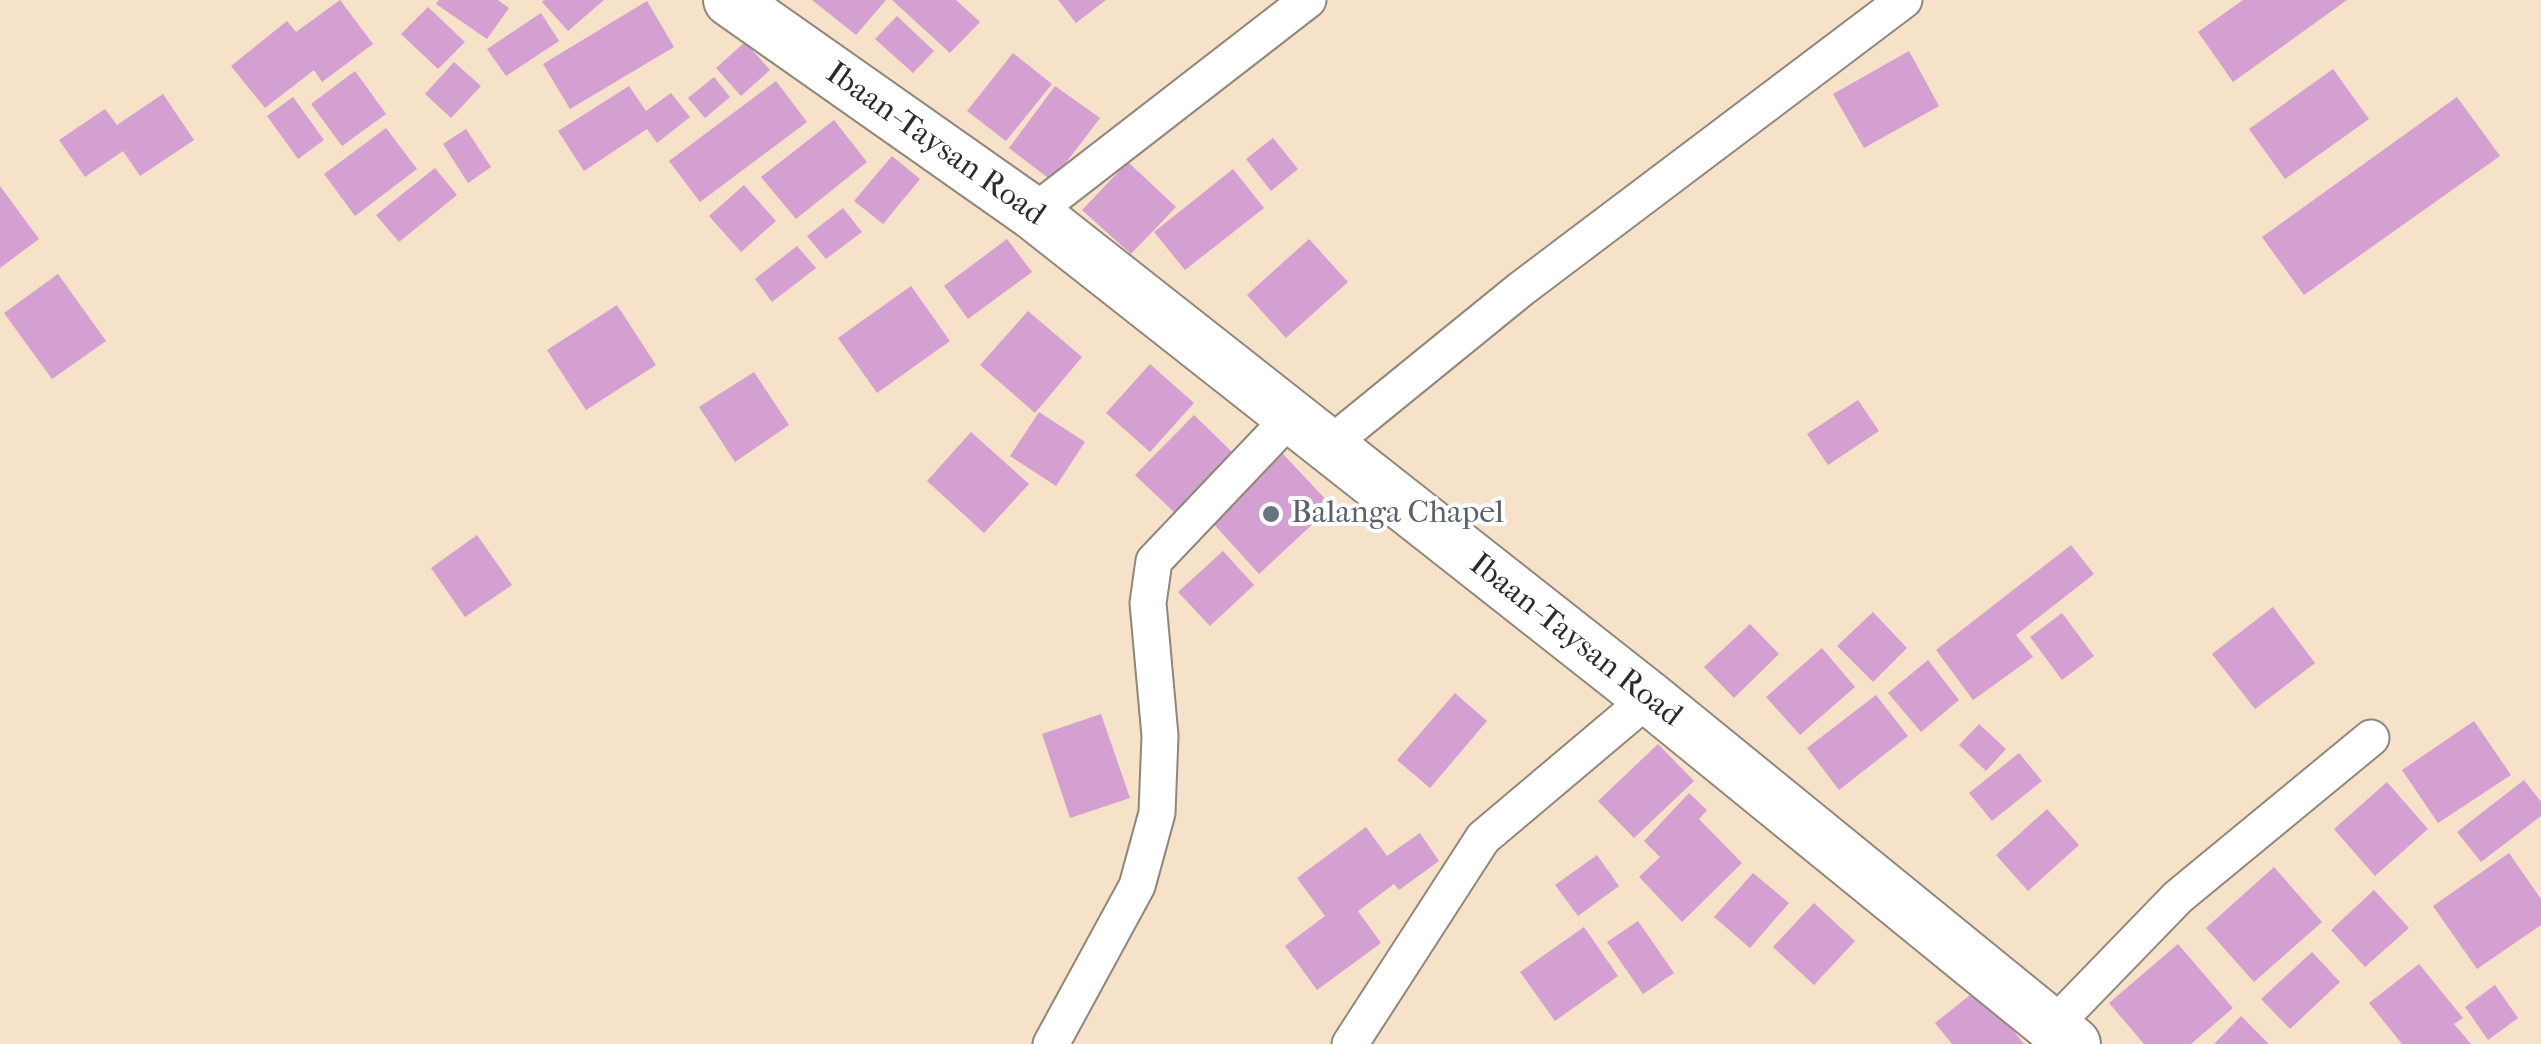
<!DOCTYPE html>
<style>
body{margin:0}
canvas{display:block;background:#f5e2c8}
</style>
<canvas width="2541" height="1044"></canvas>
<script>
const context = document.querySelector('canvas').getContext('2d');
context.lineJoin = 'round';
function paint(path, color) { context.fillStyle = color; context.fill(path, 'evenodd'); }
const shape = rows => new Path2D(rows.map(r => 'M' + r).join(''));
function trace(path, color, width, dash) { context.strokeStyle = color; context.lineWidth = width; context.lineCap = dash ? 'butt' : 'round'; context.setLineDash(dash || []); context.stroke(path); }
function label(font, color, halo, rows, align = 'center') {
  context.font = font + ' "IM FELL French Canon",serif'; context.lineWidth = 8; context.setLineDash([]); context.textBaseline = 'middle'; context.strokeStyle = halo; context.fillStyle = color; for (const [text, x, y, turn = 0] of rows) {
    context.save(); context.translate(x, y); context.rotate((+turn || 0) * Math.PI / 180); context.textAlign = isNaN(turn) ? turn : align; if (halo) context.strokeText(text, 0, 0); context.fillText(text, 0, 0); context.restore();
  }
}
const building = shape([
 [340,0,373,44,322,82,314,70,265,108,231,66,287,21,296,32],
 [439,0,498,0,509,8,487,39,436,4],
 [544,0,604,0,568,31,542,2],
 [812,0,886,0,856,35],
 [892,0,956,0,980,22,950,53],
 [1058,0,1106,0,1076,23],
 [2243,0,2347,0,2233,82,2198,32],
 [647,1,674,47,570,109,543,64],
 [428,7,465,42,438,69,401,34],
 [541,13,559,41,506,76,487,49],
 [897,16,934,51,913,73,875,39],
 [745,42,770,70,741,96,716,68],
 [1909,51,1939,106,1864,148,1833,94],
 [1013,53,1052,84,1006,141,967,111],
 [454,62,481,86,451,118,425,94],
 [2333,69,2369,119,2285,179,2249,129],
 [355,71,386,114,342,146,311,104],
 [714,77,730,97,705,118,688,98],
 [776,81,807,122,700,202,669,161],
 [629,86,646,111,671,93,690,117,657,143,647,129,584,171,558,131],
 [1055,86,1100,118,1052,181,1009,148],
 [163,94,194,140,140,176,123,151,85,177,59,140,105,109,117,125],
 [293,97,324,140,298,159,267,116],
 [2457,97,2500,156,2304,295,2262,237],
 [834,120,867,162,796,219,761,177],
 [386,128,417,169,355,216,324,174],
 [466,129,491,167,468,183,443,144],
 [1273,138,1298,169,1271,191,1246,159],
 [892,156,920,179,883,224,854,201],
 [1128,162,1176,207,1131,254,1082,210],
 [435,168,457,195,399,242,376,215],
 [1233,169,1264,208,1185,270,1154,232],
 [744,185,776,221,741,252,709,216],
 [0,186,39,239,0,268],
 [843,208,862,232,826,259,807,236],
 [1007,239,1032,272,968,319,944,286],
 [1309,239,1348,282,1286,338,1247,295],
 [797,246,816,268,772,302,755,279],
 [58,274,106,341,52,379,4,313],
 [911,286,950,341,877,393,838,338],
 [617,305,656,365,586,410,547,350],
 [1028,311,1082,357,1035,413,980,365],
 [1150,364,1194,403,1150,452,1106,413],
 [754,372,789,425,735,462,699,407],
 [1858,400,1879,431,1828,465,1807,434],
 [1039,412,1085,442,1056,486,1010,456],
 [1194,415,1233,453,1175,513,1135,475],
 [971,432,1029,484,984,533,927,481],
 [1283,454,1332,506,1259,574,1211,521],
 [477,535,512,585,465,617,431,568],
 [2071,545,2094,574,2016,635,2033,657,1973,700,1936,650],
 [1223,551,1254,585,1210,626,1178,592],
 [2273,607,2315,663,2255,709,2212,654],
 [1873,612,1907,648,1873,682,1837,646],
 [2062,613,2094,656,2062,680,2030,637],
 [1750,624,1779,654,1734,698,1704,667],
 [1822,648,1855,687,1800,735,1766,697],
 [1928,660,1959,700,1921,732,1888,693],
 [1455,693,1487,721,1430,788,1397,760],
 [1876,695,1908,736,1839,790,1807,748],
 [1101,714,1130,798,1070,818,1042,734],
 [2474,721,2511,775,2438,823,2402,770],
 [1979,724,2006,749,1986,771,1959,745],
 [1658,744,1694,781,1634,838,1598,801],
 [2019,753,2042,781,1992,821,1969,793],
 [2524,780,2541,802,2541,816,2481,862,2457,832],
 [2387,782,2428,829,2375,876,2334,829],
 [1689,793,1707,810,1699,819,1742,863,1682,922,1639,877,1660,857,1644,841],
 [2047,809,2079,845,2028,891,1996,855],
 [1366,827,1387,856,1420,833,1439,861,1399,890,1394,884,1358,911,1381,943,1317,990,1285,946,1325,916,1297,878],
 [2509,853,2541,899,2541,925,2477,969,2433,906],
 [1597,855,1619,886,1578,916,1555,885],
 [2274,867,2322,922,2254,982,2206,928],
 [1753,873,1789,903,1750,948,1714,917],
 [2374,890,2409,928,2365,967,2331,930],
 [1814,903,1855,941,1814,985,1773,947],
 [1638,921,1674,973,1643,994,1607,942],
 [1584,927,1618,976,1555,1021,1520,972],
 [2178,944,2233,1008,2191,1044,2144,1044,2109,1003],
 [2312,952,2340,982,2290,1029,2261,999],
 [2419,964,2463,1018,2454,1024,2471,1044,2402,1044,2369,1003],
 [2495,985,2518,1018,2488,1040,2465,1007],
 [1979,988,2024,1044,1952,1044,1935,1023],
 [2241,1016,2269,1044,2214,1044]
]);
const minor = shape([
 [1033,213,1308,0],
 [1328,446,1521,289,1904,0],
 [2052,1027,2178,897,2371,738],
 [1051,1044,1137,886,1157,813,1160,736,1148,603,1154,561,1291,417],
 [1350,1044,1483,838,1649,698]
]);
const secondary = shape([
 [730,0,1033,213,1649,698,2074,1044]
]);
const markers = [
 [1271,514,10,"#6b7280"]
];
const streetNames = [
 ["Ibaan-Taysan Road",935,145,35],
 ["Ibaan-Taysan Road",1575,641,38]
];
const worshipNames = [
 ["Balanga Chapel",1291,514]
];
paint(building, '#d49fd1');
trace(minor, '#90867a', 39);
trace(secondary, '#90867a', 56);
trace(minor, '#fff', 35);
trace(secondary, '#fff', 52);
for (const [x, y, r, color] of markers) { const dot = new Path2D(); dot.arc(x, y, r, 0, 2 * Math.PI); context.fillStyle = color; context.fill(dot); trace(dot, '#fff', 4); }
label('32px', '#2b2b2b', '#fff', streetNames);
label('32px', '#5b616d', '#fff', worshipNames, 'left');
</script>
